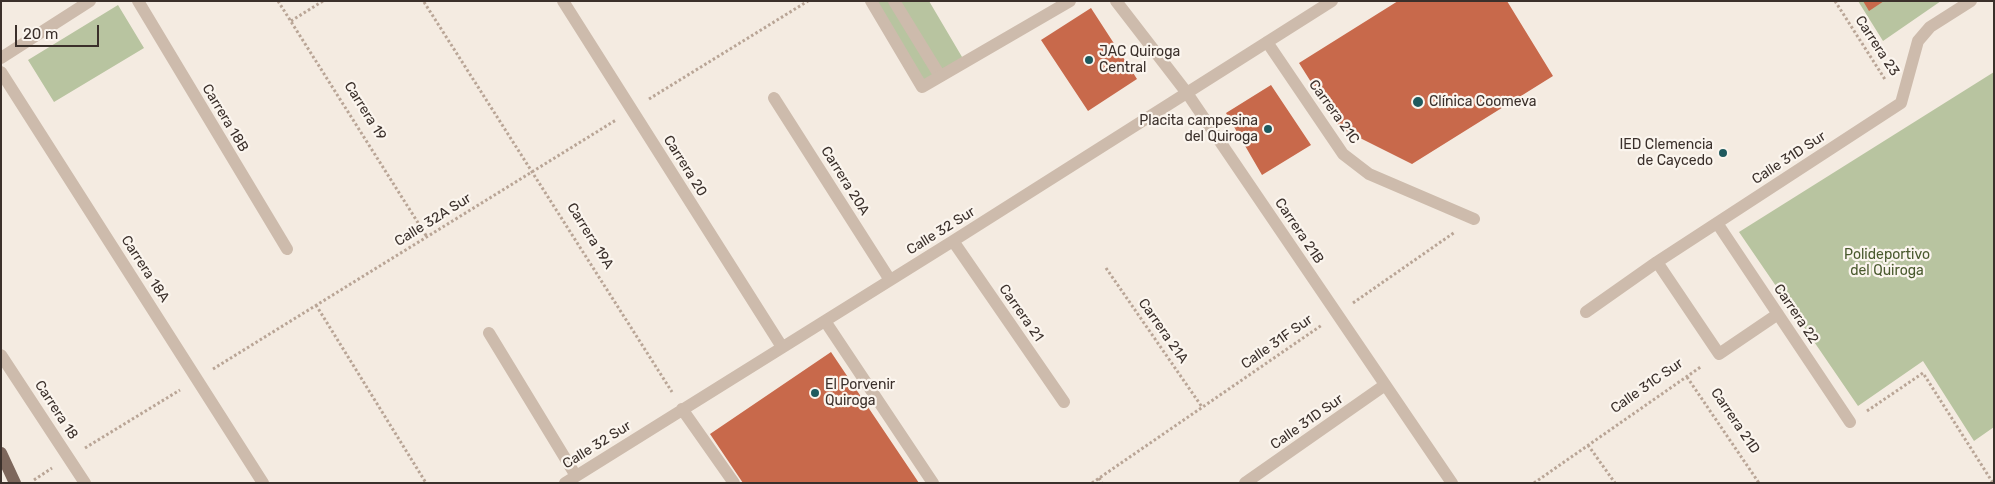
<!DOCTYPE html>
<meta charset="utf-8">
<style>
body{margin:0}
#map{position:relative;width:1995px;height:484px;overflow:hidden;background:#f4ebe1;font-family:Rubik,sans-serif}
canvas{display:block}
.frame{position:absolute;inset:0;border:2px solid #3b302b;pointer-events:none}
.scale{position:absolute;left:15px;top:25px;width:84px;height:22px;box-sizing:border-box;border:2px solid #3b302b;border-top:0;padding-left:6px;font-size:15px;line-height:18px;white-space:nowrap;color:#3b302b;-webkit-text-stroke:4px #fbf5ee;paint-order:stroke}
</style>
<div id="map">
<canvas width="1995" height="484"></canvas>
<div class="frame"></div>
<div class="scale">20 m</div>
</div>
<script>
const context = document.querySelector('canvas').getContext('2d');
context.lineJoin = 'round';
function paint(path, color) { context.fillStyle = color; context.fill(path, 'evenodd'); }
const shape = rows => new Path2D(rows.map(r => 'M' + r).join(''));
function trace(path, color, width, dash) { context.strokeStyle = color; context.lineWidth = width; context.lineCap = dash ? 'butt' : 'round'; context.setLineDash(dash || []); context.stroke(path); }
function label(font, color, halo, rows, align = 'center') {
  context.font = font + ' Rubik,sans-serif'; context.lineWidth = 4.5; context.setLineDash([]); context.textBaseline = 'middle'; context.strokeStyle = halo; context.fillStyle = color; for (const [text, x, y, turn = 0] of rows) {
    context.save(); context.translate(x, y); context.rotate((+turn || 0) * Math.PI / 180); context.textAlign = isNaN(turn) ? turn : align; if (halo) context.strokeText(text, 0, 0); context.fillText(text, 0, 0); context.restore();
  }
}
const green = shape([
 [871,1,929,1,965,62,922,87],
 [1858,1,1941,1,1883,41],
 [118,5,144,48,54,102,28,60],
 [1994,72,1994,427,1974,441,1923,361,1858,406,1739,232]
]);
const building = shape([
 [1398,1,1507,1,1553,76,1412,164,1340,128,1299,63],
 [1863,1,1884,1,1869,11],
 [1091,8,1137,79,1088,111,1041,40],
 [1271,85,1311,145,1262,175,1226,113],
 [831,352,919,483,743,483,710,434]
]);
const path = shape([
 [278,1,427,237],
 [1835,1,1886,81],
 [424,2,672,392],
 [291,21,323,1],
 [649,99,808,1],
 [1106,268,1202,407],
 [1353,303,1455,232],
 [316,305,426,483],
 [213,369,616,120],
 [1687,377,1759,483],
 [1867,411,1923,373,1993,483],
 [1588,445,1615,483],
 [85,448,180,390],
 [1099,478,1102,483],
 [34,480,52,468],
 [1092,483,1322,325],
 [1534,483,1702,366]
]);
const service = shape([
 [894,1,940,76],
 [1,355,85,483]
]);
const minor = shape([
 [138,1,287,249],
 [563,1,782,347],
 [871,1,922,87,1070,1],
 [1116,1,1187,93,1452,483],
 [1267,42,1343,154,1369,174,1474,219],
 [1,72,263,483],
 [774,98,890,280],
 [1717,223,1850,422],
 [953,241,1064,402],
 [1657,262,1719,354,1778,314],
 [1586,312,1657,262,1901,103,1918,41,1930,27,1971,1],
 [825,321,933,483],
 [489,333,576,476],
 [682,409,734,483],
 [565,483,953,241,1332,1],
 [1245,483,1385,385]
]);
const tertiary = shape([
 [1,58,90,1]
]);
const primary = shape([
 [1,453,15,483]
]);
const markers = [
 [1089,60,5,"#1f5a5e"],
 [1418,102,6,"#1f5a5e"],
 [1268,129,5,"#1f5a5e"],
 [1723,153,5,"#1f5a5e"],
 [815,393,5,"#1f5a5e"]
];
const streetNames = [
 ["Carrera 23",1877,46,57],
 ["Carrera 19",365,111,58],
 ["Carrera 21C",1334,112,54],
 ["Carrera 18B",225,118,59],
 ["Calle 31D Sur",1789,158,-33],
 ["Carrera 20",685,166,58],
 ["Carrera 20A",845,181,58],
 ["Calle 32A Sur",433,220,-32],
 ["Calle 32 Sur",941,231,-32],
 ["Carrera 21B",1299,231,56],
 ["Carrera 19A",590,236,58],
 ["Carrera 18A",145,269,57],
 ["Carrera 21",1021,313,55],
 ["Carrera 22",1796,314,56],
 ["Carrera 21A",1163,331,55],
 ["Calle 31F Sur",1277,342,-35],
 ["Calle 31C Sur",1647,386,-35],
 ["Carrera 18",56,410,57],
 ["Carrera 21D",1735,421,56],
 ["Calle 31D Sur",1307,422,-35],
 ["Calle 32 Sur",597,445,-32]
];
const poiNames = [
 ["JAC Quiroga",1099,52],
 ["Central",1099,68],
 ["Clínica Coomeva",1429,102],
 ["Placita campesina",1258,121,"right"],
 ["del Quiroga",1258,137,"right"],
 ["IED Clemencia",1713,145,"right"],
 ["de Caycedo",1713,161,"right"],
 ["El Porvenir",825,385],
 ["Quiroga",825,401]
];
const parkNames = [
 ["Polideportivo",1887,255],
 ["del Quiroga",1887,271]
];
paint(green, '#b8c4a0');
paint(building, '#c8694b');
trace(path, '#b9a596', 3, [2.5, 2.5]);
trace(service, '#cdbbac', 12);
trace(minor, '#cdbbac', 12);
trace(tertiary, '#cdbbac', 12);
trace(primary, '#7d675c', 12);
for (const [x, y, r, color] of markers) { const dot = new Path2D(); dot.arc(x, y, r, 0, 2 * Math.PI); context.fillStyle = color; context.fill(dot); trace(dot, '#fbf5ee', 2); }
label('14px', '#3b302b', '#fbf5ee', streetNames);
label('14px', '#3b302b', '#fbf5ee', poiNames, 'left');
label('14px', '#4a5a2e', '#fbf5ee', parkNames);
</script>
